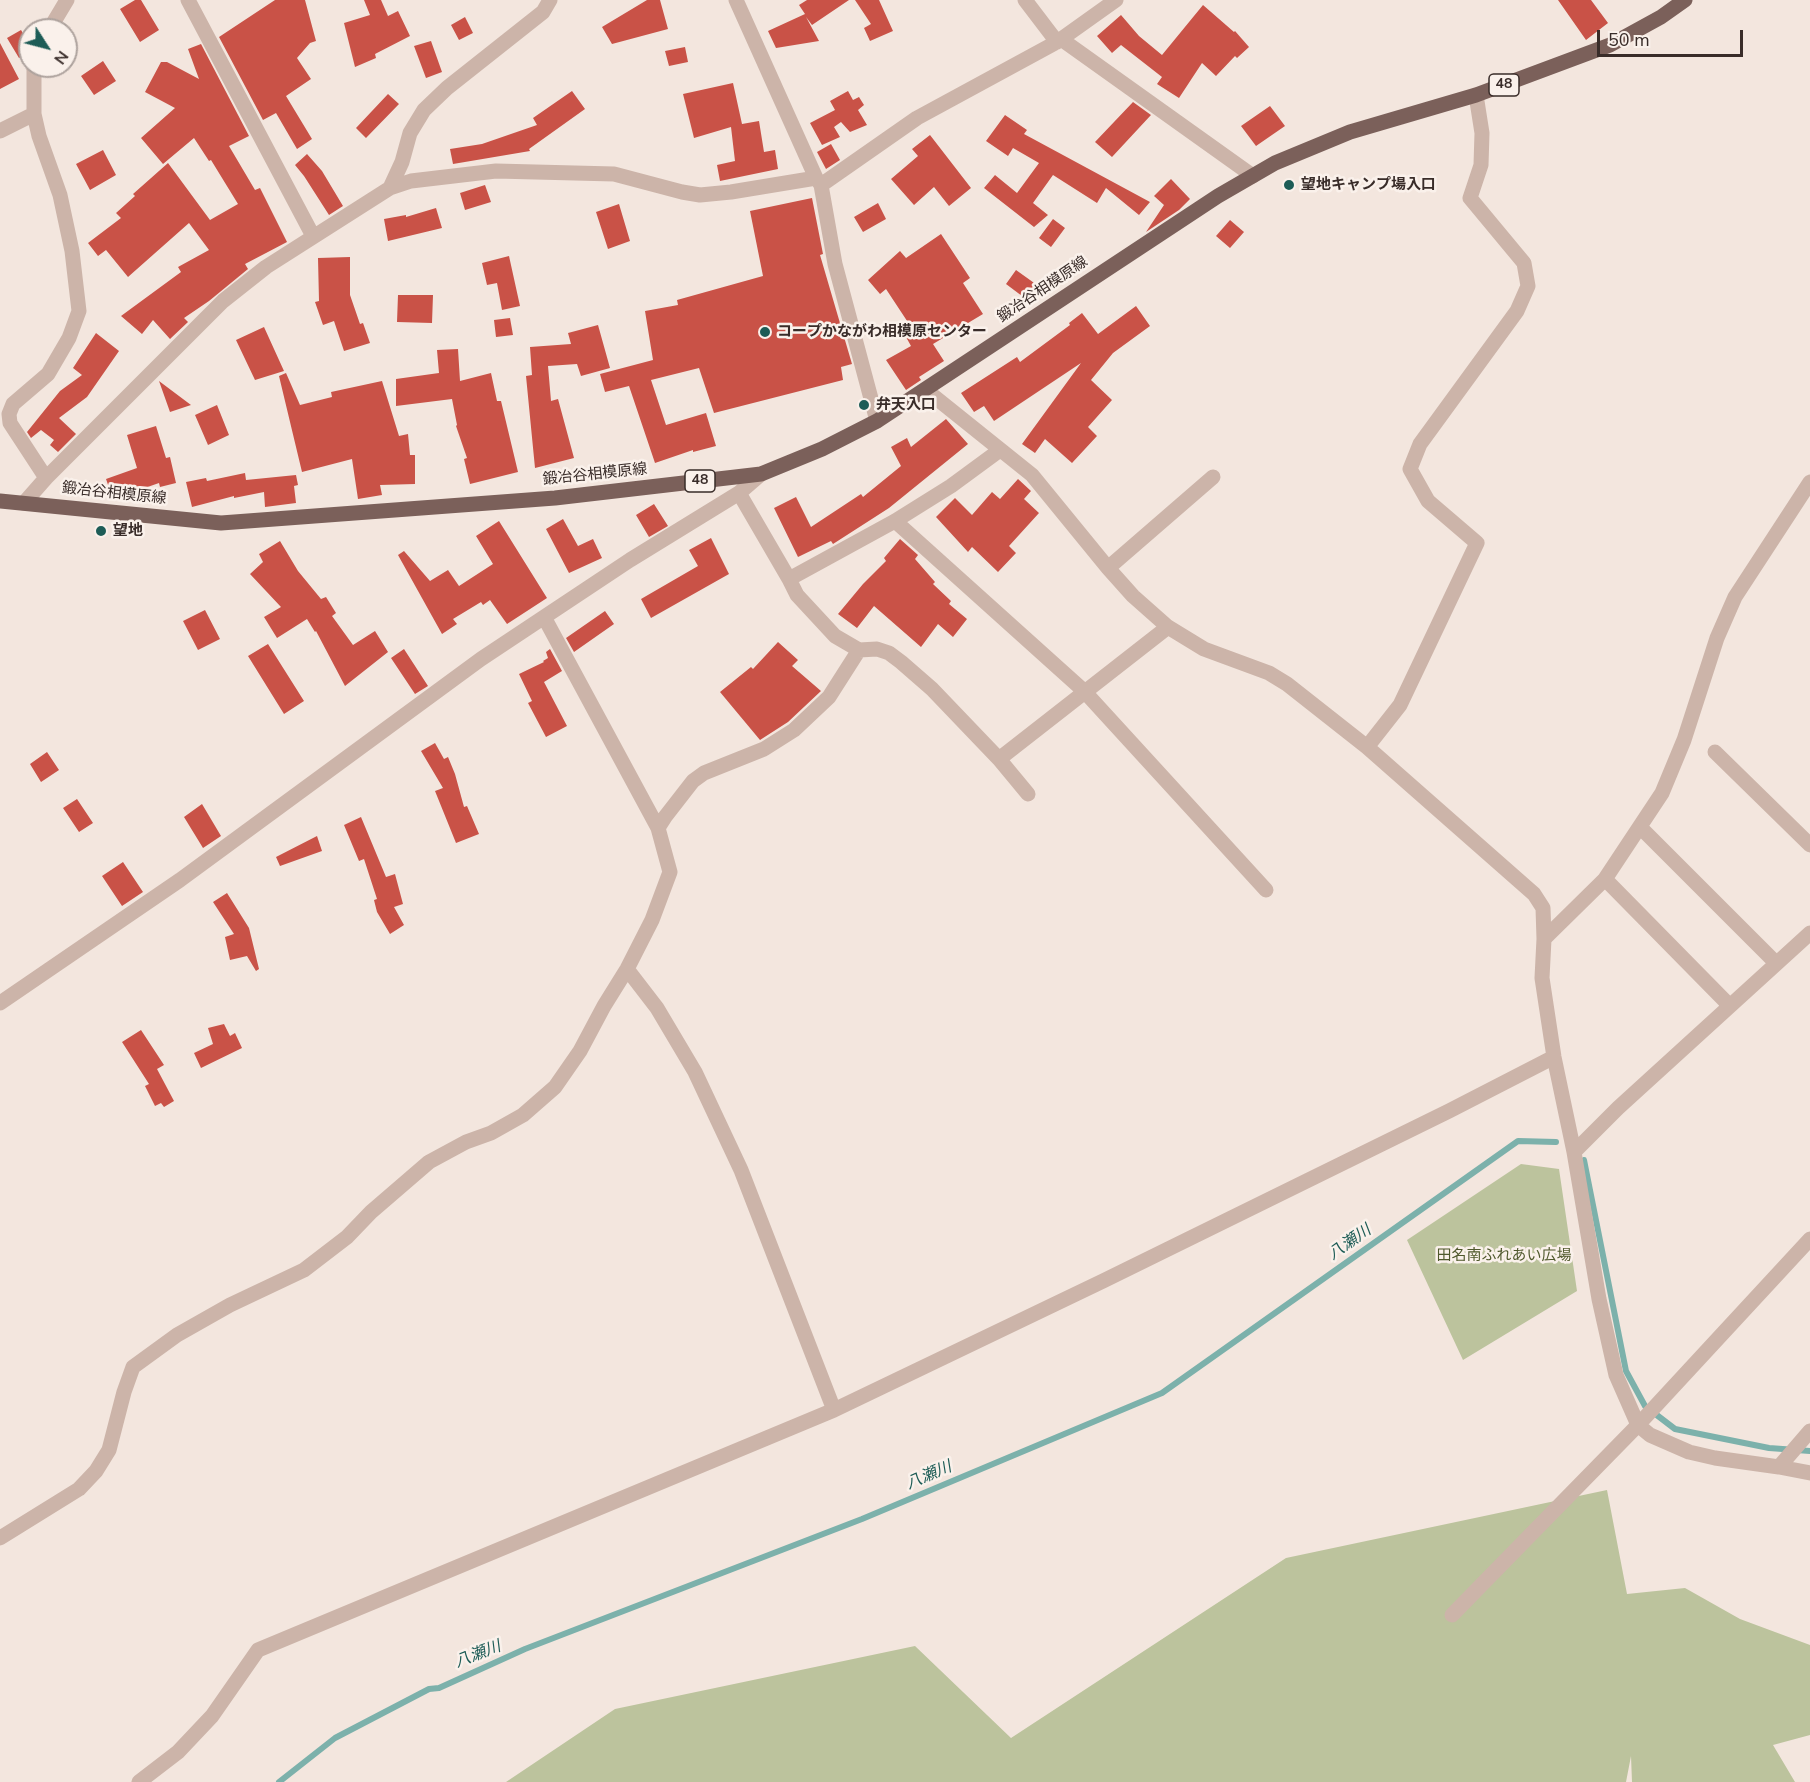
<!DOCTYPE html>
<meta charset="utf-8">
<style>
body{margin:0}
#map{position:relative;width:1810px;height:1782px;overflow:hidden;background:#f3e6de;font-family:"Nunito Sans",sans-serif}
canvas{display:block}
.north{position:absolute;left:18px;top:18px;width:60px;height:60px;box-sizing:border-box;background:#faf1eb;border:2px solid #ada29d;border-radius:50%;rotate:126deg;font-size:16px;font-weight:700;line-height:24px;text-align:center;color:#392c29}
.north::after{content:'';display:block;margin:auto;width:21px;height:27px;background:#1d5c56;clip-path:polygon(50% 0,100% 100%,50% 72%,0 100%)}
.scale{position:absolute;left:1597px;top:30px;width:146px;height:27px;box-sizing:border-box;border:3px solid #392c29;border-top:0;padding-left:8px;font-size:18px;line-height:21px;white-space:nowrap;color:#392c29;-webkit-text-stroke:4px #faf1eb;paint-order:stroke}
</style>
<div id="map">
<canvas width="1810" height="1782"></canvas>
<div class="north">N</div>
<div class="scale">50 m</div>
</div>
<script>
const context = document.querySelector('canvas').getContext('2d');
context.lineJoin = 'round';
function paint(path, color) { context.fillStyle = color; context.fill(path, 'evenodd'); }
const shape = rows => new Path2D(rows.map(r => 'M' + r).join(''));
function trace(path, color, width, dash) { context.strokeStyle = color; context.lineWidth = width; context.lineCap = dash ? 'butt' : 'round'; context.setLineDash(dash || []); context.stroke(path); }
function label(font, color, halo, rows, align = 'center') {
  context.font = font + ' "Nunito Sans","Noto Sans JP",sans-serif'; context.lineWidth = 5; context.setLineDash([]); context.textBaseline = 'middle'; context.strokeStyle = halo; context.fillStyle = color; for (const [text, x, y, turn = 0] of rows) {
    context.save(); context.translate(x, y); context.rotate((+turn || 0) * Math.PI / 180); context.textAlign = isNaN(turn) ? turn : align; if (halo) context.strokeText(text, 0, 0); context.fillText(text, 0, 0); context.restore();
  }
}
const green = shape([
 [1521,1164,1559,1169,1577,1291,1463,1360,1407,1240],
 [1607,1490,1627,1594,1685,1588,1740,1619,1810,1645,1810,1735,1773,1745,1795,1782,1632,1782,1631,1756,1626,1782,506,1782,615,1709,915,1646,1011,1738,1286,1558]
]);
const stream = shape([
 [1584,1160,1626,1371,1645,1406,1675,1429,1769,1448,1810,1451],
 [279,1782,335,1738,429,1689,439,1688,525,1649,862,1519,1162,1393,1518,1141,1556,1142]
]);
const building = shape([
 [135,0,141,0,159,30,140,42,120,9],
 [275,0,305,0,316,41,310,43,297,58,311,79,286,96,312,139,297,149,276,113,263,120,219,37],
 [364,0,381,0,388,16,398,11,410,36,375,54,376,58,355,67,344,23,370,15],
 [647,0,660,0,668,29,612,44,602,27],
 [807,0,849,0,812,25,806,17,819,41,776,48,768,31,805,14,799,5],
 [855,0,879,0,893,31,870,41,864,28,871,24],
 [1558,0,1591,0,1608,23,1586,40],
 [1203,5,1234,32,1235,31,1249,47,1237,58,1235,56,1216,76,1202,63,1179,98,1157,84,1162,77,1121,45,1112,53,1097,36,1121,15,1139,36,1162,55],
 [465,17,473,33,459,40,451,25],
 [21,30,30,45,30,52,19,58,7,38],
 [431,41,442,72,426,78,414,46],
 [0,43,19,79,0,89],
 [201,44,249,136,229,146,255,190,260,188,287,242,245,264,248,269,209,301,184,318,188,322,170,339,153,320,142,334,121,316,181,272,178,267,209,250,189,223,128,277,106,250,98,256,88,243,121,218,116,213,135,196,133,194,168,163,210,220,238,204,211,160,209,161,194,138,163,164,141,138,175,108,145,92,161,62,167,62,199,79,188,49],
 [685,47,688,62,669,66,665,51],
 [103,61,116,81,94,95,81,76],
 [733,83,742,124,759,121,764,152,775,150,778,169,720,181,717,165,735,161,731,127,694,138,683,94],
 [572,91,585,109,529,149,530,151,453,164,450,149,482,144,537,125,533,118],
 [848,91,853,100,859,97,864,105,858,110,867,125,850,132,841,122,834,127,840,137,822,145,810,123,835,110,830,101],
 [388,94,399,104,366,138,356,128],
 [1133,102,1151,115,1112,157,1095,142],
 [1270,106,1285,126,1256,146,1241,126],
 [1005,115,1027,130,1024,134,1150,202,1139,215,1106,188,1097,203,1053,175,1033,203,1048,215,1034,227,984,188,995,175,1017,193,1039,163,1013,148,1008,156,986,141],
 [930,135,971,188,949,206,934,187,914,205,891,179,918,156,912,149],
 [831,144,840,160,826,169,817,152],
 [103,150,116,175,90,190,76,164],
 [307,154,322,171,343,206,329,215,304,176,295,165],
 [1171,179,1190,199,1179,210,1146,232,1164,205,1154,196],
 [485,185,491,202,465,210,460,193],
 [812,198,823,254,820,255,852,364,841,367,843,380,714,413,699,368,651,380,666,425,706,413,716,446,693,452,693,450,655,463,629,386,605,392,600,374,653,360,645,311,678,305,677,300,763,276,750,211],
 [878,203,886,219,863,232,854,217],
 [619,204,630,241,608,249,596,212],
 [436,208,442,228,388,241,384,219,406,215,406,217],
 [1053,219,1065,228,1051,247,1039,238],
 [1230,220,1244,232,1230,248,1216,236],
 [941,234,970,278,963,283,983,314,933,344,944,361,919,377,921,380,906,390,886,360,911,346,906,337,915,333,886,289,880,294,868,280,900,251,906,258],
 [509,256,520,306,502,310,497,283,487,285,482,263],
 [350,257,350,295,360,324,363,323,370,343,344,351,334,321,323,325,315,302,319,301,318,258],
 [1016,270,1037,285,1026,299,1006,284],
 [398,295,433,295,432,323,397,322],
 [1136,306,1150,326,1113,353,1091,380,1112,400,1088,427,1097,436,1072,463,1045,439,1035,453,1022,444,1081,363,994,421,984,406,974,412,961,393,1017,357,1020,362,1070,325,1069,323,1082,313,1098,334],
 [510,318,513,335,496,337,494,320],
 [598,325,610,368,581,376,577,364,548,366,551,401,558,399,574,458,535,468,526,376,532,375,530,347,571,344,568,333],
 [264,327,284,371,255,380,236,340],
 [96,333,119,351,87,397,59,418,76,434,58,452,50,445,54,440,41,430,31,438,27,432,60,391,82,375,73,368],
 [458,349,460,381,491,373,497,401,501,401,518,472,470,484,464,459,467,458,456,426,457,425,452,399,396,406,396,379,439,373,437,350],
 [286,373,300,405,332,397,331,392,382,381,399,436,408,434,410,455,415,455,415,484,380,485,382,495,358,499,352,459,302,472,279,376],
 [159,381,191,405,170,412],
 [217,405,229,435,208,445,195,415],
 [946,419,968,444,889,508,833,544,831,541,798,557,774,508,796,497,811,527,861,494,863,497,901,466,891,447,907,438,911,447],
 [156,426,166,458,170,457,176,483,160,487,159,483,113,499,106,479,137,468,127,435],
 [245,473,246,480,296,475,298,485,294,486,296,503,265,507,264,492,234,498,234,496,192,507,186,482,206,478,207,481],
 [1018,479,1031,491,1024,499,1039,513,1009,546,1016,553,998,572,972,547,968,552,936,517,955,498,972,515,992,492,1000,499],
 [654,504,668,526,649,537,636,515],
 [563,519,578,546,593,539,602,558,569,573,546,529],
 [499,521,547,598,507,624,490,600,483,605,481,602,453,619,457,624,442,634,398,555,404,551,430,581,448,570,459,586,493,564,476,536],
 [711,538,729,574,651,618,641,599,698,566,689,550],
 [900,539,918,555,915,559,935,582,933,584,951,601,949,604,967,619,953,637,938,624,921,647,874,606,857,628,838,614,863,584,886,561,884,558],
 [280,541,298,571,321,599,326,597,336,613,332,616,353,645,375,631,388,652,345,686,316,631,315,632,307,619,277,638,264,617,281,607,250,574,263,562,259,554],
 [205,610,220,639,198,650,183,621],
 [605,611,614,624,574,652,566,638],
 [778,642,798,660,792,666,821,691,788,722,760,740,720,692,751,667,753,669],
 [268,644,304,701,284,714,248,656],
 [404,649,428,686,415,694,391,658],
 [550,649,562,671,544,682,567,726,546,737,528,703,532,701,519,674,544,662,543,661,548,658,546,652],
 [435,743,444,759,448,757,455,774,464,807,467,806,479,834,456,843,435,791,443,788,421,751],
 [47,752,59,770,41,782,30,764],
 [77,799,93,823,79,832,63,808],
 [202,804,221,836,203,848,184,817],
 [361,817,386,877,395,874,403,904,394,907,404,925,390,934,377,912,374,900,377,899,364,859,359,861,344,825],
 [317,836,322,851,280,866,276,857],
 [123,862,143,892,122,906,102,876],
 [227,893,249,928,259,969,256,971,247,956,230,960,225,937,234,934,213,902],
 [224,1024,230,1036,235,1033,242,1048,201,1068,194,1053,213,1044,208,1028],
 [141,1030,164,1065,157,1069,174,1101,164,1107,161,1103,155,1106,145,1086,149,1084,122,1042]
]);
const minor = shape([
 [188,0,313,236],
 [736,0,816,178,821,185],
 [1025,0,1057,42],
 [49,30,67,0],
 [1061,39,1253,176],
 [34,66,34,114,39,136,60,195,72,251,79,311,69,338,48,374,13,404,9,414,10,423,46,478],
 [0,131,34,114],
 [390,188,411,181,496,171,614,174,682,192,700,195,731,192,816,178],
 [926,390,1032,475,1108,568,1133,596,1168,627,1204,649,1269,673,1287,684,1367,747,1534,894,1543,908,1544,939,1542,978,1554,1057,1574,1152,1599,1299,1616,1375,1638,1425,1650,1435,1689,1452,1715,1458,1779,1467],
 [877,421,835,264,821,185,917,118,1057,42,1116,0],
 [1000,450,951,486,895,521,789,579,797,595,835,636,859,650,877,649,889,653,901,662,932,689,999,759,1168,627],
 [739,493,789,579],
 [24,503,46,478,223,301,266,267,390,188,402,162,410,133,424,110,447,88,543,12,550,0],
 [895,521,1084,691,1266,890],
 [1108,568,1213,477],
 [544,617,658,828],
 [1367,747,1400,705,1477,543,1428,501,1410,469,1420,444,1517,311,1528,286,1524,263,1470,198,1481,165,1482,133,1476,95],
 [1715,752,1810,845],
 [999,759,1028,794],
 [1640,827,1776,963],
 [1605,879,1730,1006],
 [1544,939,1605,879,1662,793,1684,740,1717,638,1735,597,1810,482],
 [627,969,657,1008,695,1072,741,1170,834,1410],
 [0,1003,180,880,481,659,630,560,739,493,761,474],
 [1574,1152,1618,1108,1810,933],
 [1810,1431,1779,1467,1810,1473],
 [0,1538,79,1489,96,1471,109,1450,124,1392,133,1367,177,1335,230,1305,304,1270,347,1237,371,1212,429,1162,466,1142,491,1133,523,1115,555,1087,580,1051,604,1006,627,969,652,920,670,872,658,828,665,817,693,781,704,773,764,749,794,730,829,697,859,650],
 [1452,1615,1638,1425,1810,1239],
 [139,1782,178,1752,212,1716,258,1650,834,1410,1103,1281,1449,1111,1554,1057]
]);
const major = shape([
 [0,501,221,523,555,498,761,474,822,449,877,421,1218,196,1275,163,1350,132,1476,95,1610,45,1661,17,1685,0]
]);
const markers = [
 [1289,185,6,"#1d5c56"],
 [765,332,6,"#1d5c56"],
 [864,405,6,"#1d5c56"],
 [101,531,6,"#1d5c56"]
];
const shields = [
 [1504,85,30],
 [700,481,30]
];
const shieldNames = [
 ["48",1504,85],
 ["48",700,481]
];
const poiNames = [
 ["望地キャンプ場入口",1301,185],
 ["コープかながわ相模原センター",777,332],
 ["弁天入口",876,405],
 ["望地",113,531]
];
const streetNames = [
 ["鍛冶谷相模原線",1043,290,-34],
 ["鍛冶谷相模原線",595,475,-6],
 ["鍛冶谷相模原線",114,494,6]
];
const parkNames = [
 ["田名南ふれあい広場",1504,1256]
];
const waterNames = [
 ["八瀬川",1350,1243,-35],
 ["八瀬川",929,1476,-23],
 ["八瀬川",478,1655,-21]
];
paint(green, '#bcc39d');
trace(stream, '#7cb1ab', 6);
paint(building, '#c95247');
trace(minor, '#ccb4a9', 15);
trace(major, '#7b605a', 15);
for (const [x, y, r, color] of markers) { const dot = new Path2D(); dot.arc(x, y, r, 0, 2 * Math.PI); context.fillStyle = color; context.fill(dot); trace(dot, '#faf1eb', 2); }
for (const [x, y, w] of shields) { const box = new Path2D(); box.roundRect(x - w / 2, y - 11, w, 22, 4.5); context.fillStyle = '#faf1eb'; context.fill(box); trace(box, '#392c29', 1.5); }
label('bold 14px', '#392c29', null, shieldNames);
label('bold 15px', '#392c29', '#faf1eb', poiNames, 'left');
label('15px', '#392c29', '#faf1eb', streetNames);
label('15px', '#4f582c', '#faf1eb', parkNames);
label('italic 16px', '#1d5c56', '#faf1eb', waterNames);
</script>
